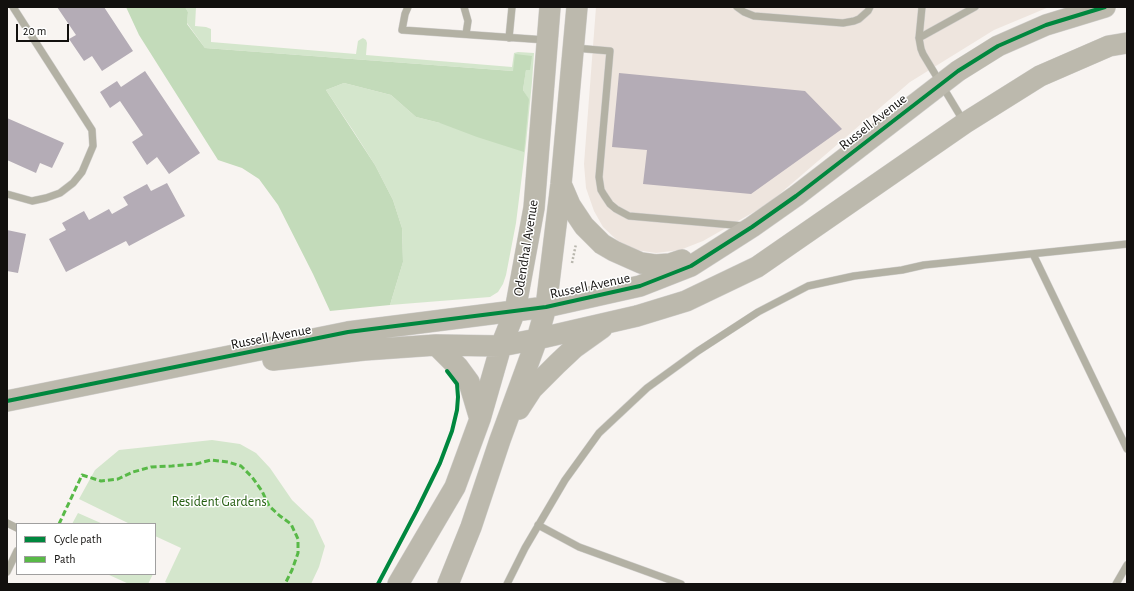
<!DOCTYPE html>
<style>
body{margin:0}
#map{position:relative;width:1134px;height:591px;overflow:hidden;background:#f8f4f1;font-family:"Alegreya Sans",sans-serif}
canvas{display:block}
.frame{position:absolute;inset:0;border:8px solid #12100e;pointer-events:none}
.legend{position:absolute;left:16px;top:523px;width:140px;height:52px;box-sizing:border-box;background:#fff;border:1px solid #a09f9f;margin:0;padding:5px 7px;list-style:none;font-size:12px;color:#12100e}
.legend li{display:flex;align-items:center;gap:8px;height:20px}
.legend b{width:20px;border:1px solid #a09f9f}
.scale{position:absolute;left:16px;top:24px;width:53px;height:18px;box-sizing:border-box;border:2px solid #12100e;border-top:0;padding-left:5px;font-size:12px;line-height:14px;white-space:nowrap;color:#12100e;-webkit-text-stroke:3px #fff;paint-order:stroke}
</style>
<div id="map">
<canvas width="1134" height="591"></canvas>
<div class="frame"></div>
<ul class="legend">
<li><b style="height:5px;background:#00873e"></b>Cycle path</li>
<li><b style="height:5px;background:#58b947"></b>Path</li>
</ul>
<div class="scale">20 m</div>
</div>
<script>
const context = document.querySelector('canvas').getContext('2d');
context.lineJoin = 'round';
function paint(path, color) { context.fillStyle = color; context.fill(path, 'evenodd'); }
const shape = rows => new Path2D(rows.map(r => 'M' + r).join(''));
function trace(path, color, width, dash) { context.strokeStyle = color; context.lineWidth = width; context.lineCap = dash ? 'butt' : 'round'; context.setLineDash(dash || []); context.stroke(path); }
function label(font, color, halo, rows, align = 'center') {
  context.font = font + ' "Alegreya Sans",sans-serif'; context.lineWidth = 3; context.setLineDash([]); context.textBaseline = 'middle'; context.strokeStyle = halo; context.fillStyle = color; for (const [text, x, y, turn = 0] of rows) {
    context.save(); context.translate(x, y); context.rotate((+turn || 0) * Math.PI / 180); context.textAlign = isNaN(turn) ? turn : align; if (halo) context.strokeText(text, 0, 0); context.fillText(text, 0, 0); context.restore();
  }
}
const built = shape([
 [596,7,1049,7,994,30,910,82,768,204,703,241,680,250,656,253,636,250,618,241,603,227,594,211,586,188,584,164]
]);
const green = shape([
 [185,7,196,7,195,26,206,27,211,29,211,42,356,54,358,41,361,39,363,38,366,40,367,43,366,55,512,67,514,53,518,52,534,53,532,82,526,143,516,223,506,275,503,284,498,292,490,297,390,305,403,262,402,228,393,200,375,165,354,132,326,90,344,83,391,95,416,117,440,123,529,100,523,90,526,69,532,56,513,71,205,48,187,23,188,12],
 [212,440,240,444,256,453,270,468,292,500,313,520,325,546,319,567,311,584,169,584,165,582,181,548,155,536,155,524,130,524,79,499,95,470,119,450],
 [78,513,103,524,72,524],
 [107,574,153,574,148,584,129,584]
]);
const forest = shape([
 [126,7,185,7,188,12,187,24,205,48,513,71,515,54,532,56,530,70,526,70,523,90,529,99,524,152,477,137,440,123,416,117,391,95,344,83,326,90,375,165,393,200,402,228,403,262,390,305,330,311,313,274,278,205,259,179,242,168,218,160,139,35]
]);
const building = shape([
 [57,7,104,7,133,51,102,71,92,56,84,61,69,39,76,35],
 [145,71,200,153,169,174,157,157,147,165,132,142,143,135,120,101,110,108,100,92,117,81,121,87],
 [619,73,805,91,842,129,751,194,643,184,647,150,612,147],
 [7,118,64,143,52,168,40,163,36,173,7,160],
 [167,183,185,216,129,246,126,241,66,272,49,239,66,230,62,223,84,211,89,220,109,209,112,214,128,205,123,197,147,184,151,191],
 [7,230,26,234,18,273,7,271]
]);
const path = shape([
 [572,263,576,244]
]);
const lane = shape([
 [408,7,405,14,402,30,546,40],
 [464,7,468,21,466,34],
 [737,7,744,12,754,16,843,23,854,21,859,19,868,11,870,7],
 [922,7,919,38,921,49,923,54,964,122],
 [509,38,512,7],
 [919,38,975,7],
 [575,48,610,51,599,177,601,190,604,195,610,204,616,209,629,216,744,226],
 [7,194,32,201,46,198,60,193,73,183,82,172,93,146,92,130,13,7],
 [1033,254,1127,449],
 [7,523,17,528],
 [538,525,579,547,681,584],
 [7,572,17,551],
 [507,584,525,548,565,480,599,433,647,388,698,351,758,312,808,286,854,276,902,270,924,265,1127,244],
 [1116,584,1127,565]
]);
const secondary = shape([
 [561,184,570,205,584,226,602,244,614,251,641,263,655,265,670,264,682,260],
 [436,345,458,367,469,382,480,419],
 [273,360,364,350,436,345,501,346,537,339,637,316,686,301,757,267,965,123,1040,76,1109,46,1127,43],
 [7,401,348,332,546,307,640,286,691,266,752,227,796,196,958,71,998,46,1046,25,1105,7],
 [519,409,532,389,557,364,574,348,602,328],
 [398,584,455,487,480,419,501,346,515,311,534,208,550,7],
 [448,584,471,527,500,440,537,339,546,307,561,184,577,7]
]);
const quiet = shape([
 [59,524,82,475,101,481,118,479,133,472,151,467,172,466,196,464,211,460,228,462,241,466,252,477,262,491,269,506,280,516,291,524,298,539,298,553,292,570,285,584]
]);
const cycleway = shape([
 [7,401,348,332,546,307,640,286,691,266,752,227,796,196,958,71,998,46,1046,25,1105,7],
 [378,584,417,510,440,463,452,431,457,410,458,397,457,384,447,371]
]);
const streetNames = [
 ["Russell Avenue",873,122,-38],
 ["Odendhal Avenue",526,248,-81],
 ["Russell Avenue",590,286,-12],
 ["Russell Avenue",271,337,-11]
];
const parkNames = [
 ["Resident Gardens",219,502]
];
paint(built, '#eee5de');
paint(green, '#d4e6cc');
paint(forest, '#c3dbba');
paint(building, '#b4acb6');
trace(lane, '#d2d0ce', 8);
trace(secondary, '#d2d0ce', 22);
trace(path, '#b9b7ae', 2.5, [2, 2]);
trace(lane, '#b3b1a4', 7);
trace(secondary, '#bcb9ad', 21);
trace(quiet, '#58b947', 3, [6, 3]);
trace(cycleway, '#00873e', 4);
label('14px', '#12100e', '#fff', streetNames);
label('14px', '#255e11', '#fff', parkNames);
</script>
